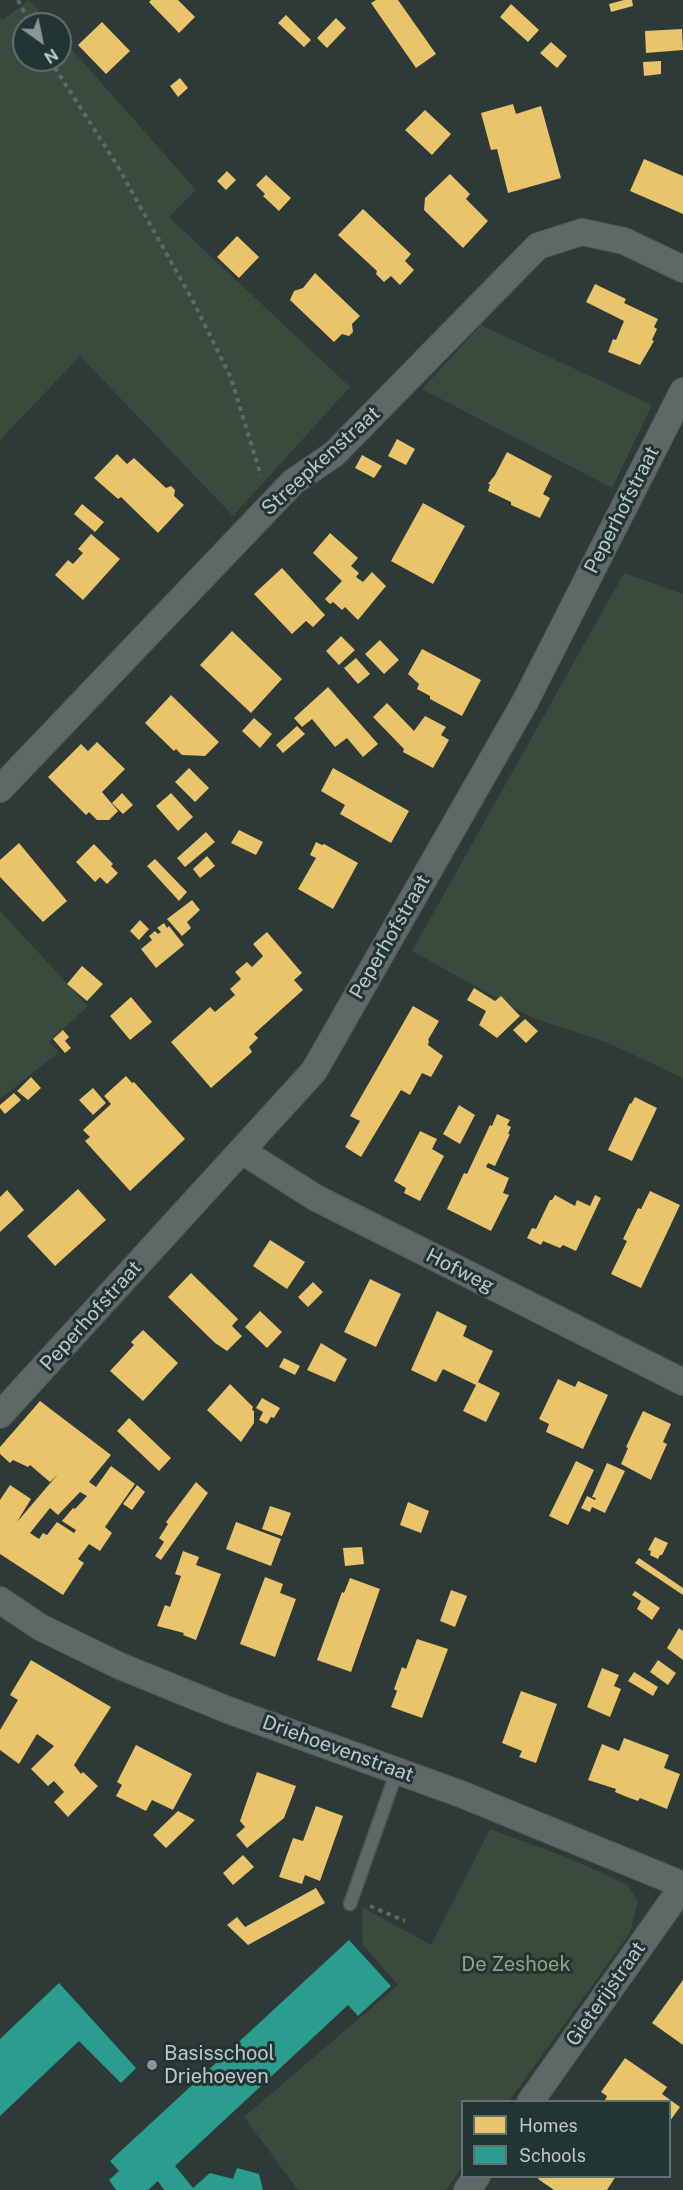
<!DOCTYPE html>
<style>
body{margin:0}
#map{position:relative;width:683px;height:2190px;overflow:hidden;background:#2e3a38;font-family:"Public Sans",sans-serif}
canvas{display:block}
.legend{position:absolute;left:461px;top:2100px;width:210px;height:78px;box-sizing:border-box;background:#223532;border:2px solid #5f716e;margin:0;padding:8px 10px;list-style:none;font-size:18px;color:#bacac8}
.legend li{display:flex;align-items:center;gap:12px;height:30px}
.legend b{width:30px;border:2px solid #5f716e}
.north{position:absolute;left:12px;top:12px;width:60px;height:60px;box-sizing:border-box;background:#223532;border:2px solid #5f716e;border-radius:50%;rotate:147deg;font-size:16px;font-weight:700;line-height:24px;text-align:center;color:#bacac8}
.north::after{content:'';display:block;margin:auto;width:21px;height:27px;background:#899896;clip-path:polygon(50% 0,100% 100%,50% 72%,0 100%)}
</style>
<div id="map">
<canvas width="683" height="2190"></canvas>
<ul class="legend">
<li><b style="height:16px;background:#e9c46a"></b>Homes</li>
<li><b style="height:16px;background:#2a9d8f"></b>Schools</li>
</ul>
<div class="north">N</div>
</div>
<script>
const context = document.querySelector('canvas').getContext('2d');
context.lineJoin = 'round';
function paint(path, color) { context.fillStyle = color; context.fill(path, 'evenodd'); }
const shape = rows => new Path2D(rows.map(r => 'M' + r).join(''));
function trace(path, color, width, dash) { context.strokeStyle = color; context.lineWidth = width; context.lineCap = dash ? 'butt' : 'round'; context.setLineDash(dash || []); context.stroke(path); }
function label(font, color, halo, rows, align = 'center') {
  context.font = font + ' "Public Sans",sans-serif'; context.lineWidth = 6; context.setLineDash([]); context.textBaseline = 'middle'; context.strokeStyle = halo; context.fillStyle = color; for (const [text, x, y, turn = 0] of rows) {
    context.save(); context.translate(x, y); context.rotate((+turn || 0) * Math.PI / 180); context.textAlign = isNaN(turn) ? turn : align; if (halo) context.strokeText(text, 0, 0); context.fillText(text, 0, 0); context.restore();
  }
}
const green = shape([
 [29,0,50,24,24,24,24,60,60,60,60,36,196,190,169,217,350,387,233,516,80,356,0,440,0,18,4,19],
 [481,325,652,405,612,488,422,389],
 [624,573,683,594,683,1078,606,1042,533,1018,412,951],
 [0,911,88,1006,49,1042,59,1052,0,1099],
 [490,1829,571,1859,628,1885,638,1901,630,1933,509,2101,462,2102,462,2167,446,2190,298,2190,244,2117,398,1985,363,1945,362,1907,431,1945]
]);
const homes = shape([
 [151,0,178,0,195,17,179,33,149,2],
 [376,0,398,0,436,54,416,68,371,3],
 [624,0,632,0,633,6,611,12,609,4],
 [511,4,539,30,528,42,500,17],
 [286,15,311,40,304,47,278,23],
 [336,18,346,28,327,48,317,38],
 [102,22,130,51,106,74,78,45],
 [682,29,683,50,646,53,645,31],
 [551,42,567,56,557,68,540,53],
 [661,61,661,74,644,76,643,62],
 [180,78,188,88,178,97,170,86],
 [513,104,516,114,541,106,561,178,508,193,497,149,491,150,481,113],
 [425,110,451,134,432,155,405,130],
 [644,159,683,176,683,214,630,191],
 [227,171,236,180,226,190,217,181],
 [450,174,470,194,466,199,488,221,463,248,424,210,425,198],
 [266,175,291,198,279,211,263,196,265,194,256,185],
 [363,209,411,254,405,261,414,270,400,285,391,276,384,282,376,274,377,271,338,235],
 [237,236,259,257,239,278,217,257],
 [315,273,360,316,352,324,353,332,349,336,342,334,334,342,290,300,294,291,303,288],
 [595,284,626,299,624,303,658,319,654,327,657,329,652,340,654,341,640,365,608,352,613,339,616,340,624,321,586,302],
 [397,439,415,449,406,465,388,456],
 [507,452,552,476,543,494,550,498,540,518,511,505,511,502,488,491,490,484,488,484,495,475],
 [117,454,127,464,134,458,166,488,171,486,175,490,174,496,184,505,158,533,121,497,118,499,94,478],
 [362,455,382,466,374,478,355,468],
 [423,503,465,526,433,584,391,561],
 [82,504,104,522,95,532,74,514],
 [330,533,358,558,351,566,359,573,356,577,363,582,372,572,386,586,358,620,345,607,342,610,333,602,330,604,325,599,342,581,313,553],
 [91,534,120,559,83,600,55,575,68,560,73,564,83,553,78,549],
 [282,568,325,615,313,627,306,621,292,634,254,594],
 [232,631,282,679,251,713,200,665],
 [341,636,355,650,339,665,326,651],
 [380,640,399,660,384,674,365,654],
 [422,649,481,680,462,716,430,699,430,696,417,689,419,684,408,674],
 [356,658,370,674,358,684,344,668],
 [328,687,378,744,363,757,347,738,335,747,312,719,302,727,294,718],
 [171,695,219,742,205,756,182,755,176,749,174,751,145,723],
 [387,703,414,731,425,716,446,727,441,735,449,740,433,768,403,752,404,749,373,717],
 [254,718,272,734,260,748,242,731],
 [297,726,305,734,283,753,276,745],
 [97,742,125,769,102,792,118,811,109,820,97,820,89,812,86,815,48,777,81,744,88,751],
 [189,768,209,788,195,802,175,782],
 [333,768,409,811,391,843,340,814,345,805,321,791],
 [122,793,133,805,123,814,112,803],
 [171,793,193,817,178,831,156,806],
 [239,830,263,842,256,855,231,843],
 [206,832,215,842,185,867,177,858],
 [316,842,322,845,324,844,358,863,333,909,298,889,316,858,310,855],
 [19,843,67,901,43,922,0,877,0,860],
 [94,844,113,864,111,866,118,873,107,884,100,877,95,882,76,862],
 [207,856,215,866,200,878,193,869],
 [155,859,187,892,179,901,147,866],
 [192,900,200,910,187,922,191,928,182,936,167,919],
 [140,920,149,929,139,940,130,931],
 [164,923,167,928,169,926,184,945,156,968,141,949,152,940,149,936,155,931,158,934,161,932,157,928],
 [267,932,302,973,294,980,303,990,254,1034,258,1038,249,1047,252,1052,211,1088,171,1042,210,1007,215,1012,235,995,230,989,241,979,235,972,247,962,252,967,263,956,253,944],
 [82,966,103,984,87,1001,67,984],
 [474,988,495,1001,501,996,520,1016,497,1038,479,1025,486,1011,467,1000],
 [131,997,152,1022,130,1040,110,1016],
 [413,1006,439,1021,428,1040,429,1041,428,1045,443,1056,431,1077,422,1073,410,1095,401,1090,361,1157,345,1147,360,1121,350,1116],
 [525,1019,538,1031,526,1043,513,1030],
 [63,1030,69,1037,65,1041,71,1048,65,1053,53,1039],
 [126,1076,132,1083,134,1082,185,1139,130,1191,85,1141,90,1137,83,1130,111,1104,104,1096],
 [31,1077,41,1088,28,1100,17,1091],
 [93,1088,106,1103,93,1115,79,1100],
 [14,1093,21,1100,5,1114,0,1108,0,1105],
 [635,1097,657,1108,632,1161,608,1150,630,1103,631,1104],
 [459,1105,475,1115,460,1144,443,1134],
 [497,1114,510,1120,507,1125,511,1127,508,1134,510,1134,495,1166,488,1163,486,1167,509,1178,503,1193,509,1195,491,1231,447,1209,464,1173,467,1174,490,1125,492,1126],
 [420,1131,437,1139,432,1149,444,1156,420,1201,404,1193,406,1188,394,1181],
 [78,1189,106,1220,55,1266,27,1236],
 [7,1190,24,1210,0,1232,0,1197],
 [650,1191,680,1205,641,1288,611,1274,627,1241,623,1239,638,1208,641,1209],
 [555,1195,575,1206,577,1200,590,1206,595,1195,601,1198,576,1251,563,1245,560,1248,543,1241,541,1245,527,1238,532,1228,536,1229,550,1200,552,1200],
 [270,1240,305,1262,287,1289,253,1266],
 [191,1273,238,1319,232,1326,242,1336,227,1351,215,1343,168,1297],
 [370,1279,401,1294,376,1347,344,1332],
 [313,1282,323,1292,308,1307,298,1297],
 [260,1311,282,1332,267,1348,245,1327],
 [437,1311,467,1326,463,1336,493,1351,478,1382,500,1393,486,1422,463,1411,476,1385,443,1369,436,1382,411,1370],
 [143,1330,178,1363,143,1401,110,1371,134,1345,131,1342],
 [321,1343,347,1359,335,1382,307,1370],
 [284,1358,300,1366,295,1375,279,1367],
 [558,1379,575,1387,578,1381,608,1395,583,1449,546,1432,549,1424,539,1419],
 [230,1384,253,1407,252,1410,254,1411,254,1423,241,1442,207,1410],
 [262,1398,280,1408,274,1418,271,1417,267,1424,259,1420,263,1412,256,1408],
 [40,1401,111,1455,89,1482,96,1487,111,1466,135,1484,105,1527,112,1533,100,1551,89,1544,78,1559,84,1563,63,1595,0,1554,0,1500,10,1485,31,1499,17,1522,58,1474,50,1482,30,1465,28,1467,13,1460,10,1463,0,1454,0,1447],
 [80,1492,87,1496,75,1509,73,1508,62,1521,76,1530,74,1533,57,1522,47,1535,43,1533,39,1539,30,1533,50,1508,58,1515],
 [643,1411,671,1424,663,1442,667,1444,651,1480,621,1464,628,1448,626,1447],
 [129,1418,171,1458,159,1471,117,1431],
 [576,1461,594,1470,568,1525,549,1516],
 [607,1463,625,1471,605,1513,592,1507,590,1512,581,1508,587,1496,595,1500,596,1498,592,1497],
 [196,1482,208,1493,161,1560,155,1556,164,1542,159,1538,168,1524,166,1522],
 [137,1485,145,1492,132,1510,123,1504],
 [408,1502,429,1511,421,1533,400,1525],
 [270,1506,291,1513,282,1536,262,1529],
 [236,1522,281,1539,271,1566,226,1549],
 [655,1537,668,1543,662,1555,660,1555,658,1559,650,1555,651,1551,648,1550],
 [362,1547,364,1564,345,1566,343,1548],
 [183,1551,199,1557,196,1565,221,1574,196,1640,183,1635,184,1633,157,1626,165,1605,170,1607,181,1576,175,1574],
 [639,1558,683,1588,683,1595,635,1563],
 [265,1577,283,1584,280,1593,296,1599,275,1657,240,1644],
 [350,1578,380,1589,351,1672,317,1660,342,1592,344,1593],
 [451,1590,467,1596,455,1627,440,1621],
 [635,1591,660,1608,652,1620,637,1609,641,1601,632,1595],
 [679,1628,683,1631,683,1660,667,1648],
 [417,1639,448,1649,422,1718,391,1707,397,1691,394,1689,402,1667,406,1669],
 [31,1660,111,1707,74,1765,81,1774,83,1772,98,1786,68,1817,54,1802,64,1792,54,1781,48,1786,31,1769,54,1746,37,1734,19,1764,0,1750,0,1730,18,1700,10,1695],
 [658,1660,676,1673,668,1685,650,1672],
 [602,1668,619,1675,614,1686,621,1689,610,1717,587,1707],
 [634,1672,658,1687,653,1696,628,1681],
 [521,1691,557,1704,536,1763,519,1757,522,1751,502,1743],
 [624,1738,669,1755,664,1768,680,1774,667,1809,640,1798,638,1801,627,1797,615,1792,616,1789,588,1780,602,1744,619,1751],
 [136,1745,192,1774,173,1810,152,1800,146,1811,116,1796,122,1785,117,1782],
 [257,1772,296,1786,284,1818,247,1848,236,1835,245,1827,240,1821],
 [316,1806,343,1816,320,1881,305,1875,302,1884,279,1877,293,1838,303,1841],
 [178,1811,195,1820,166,1848,153,1835],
 [243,1855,254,1867,233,1885,223,1873],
 [316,1888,325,1903,248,1945,227,1925,237,1917,245,1927],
 [683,1980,683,2045,652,2023],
 [625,2058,667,2087,662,2094,680,2107,670,2121,670,2102,604,2102,607,2096,601,2092],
 [540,2176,616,2176,607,2190,554,2190,538,2179]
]);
const schools = shape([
 [349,1940,391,1986,358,2016,348,2005,175,2166,193,2188,210,2173,233,2179,237,2168,259,2174,263,2190,164,2190,158,2181,148,2190,116,2190,109,2180,119,2171,110,2161],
 [59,1983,136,2068,121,2083,79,2041,0,2116,0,2039]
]);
const path = shape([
 [18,0,30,24],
 [50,60,117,165,194,303,231,378,261,476],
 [370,1906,405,1921]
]);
const lane = shape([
 [350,1904,397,1771]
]);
const street = shape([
 [0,789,293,482,334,454,538,246,582,232,624,241,683,269],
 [242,1151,316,1198,683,1382],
 [0,1415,314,1071,525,702,683,391],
 [0,1600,40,1627,120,1666,228,1710,461,1794,683,1885],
 [530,2102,683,1886],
 [467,2190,477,2176]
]);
const markers = [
 [152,2065,6,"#899896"]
];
const streetNames = [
 ["Streepkenstraat",321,461,-42],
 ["Peperhofstraat",622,510,-63],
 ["Peperhofstraat",390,937,-60],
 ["Hofweg",460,1271,27],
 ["Peperhofstraat",91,1316,-48],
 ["Driehoevenstraat",338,1749,20],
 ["Gieterijstraat",606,1994,-55]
];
const parkNames = [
 ["De Zeshoek",516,1965]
];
const poiNames = [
 ["Basisschool",164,2054],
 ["Driehoeven",164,2077]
];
paint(green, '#384b3d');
paint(homes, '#e9c46a');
paint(schools, '#2a9d8f');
trace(lane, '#4c5553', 15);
trace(street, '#4c5553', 28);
trace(path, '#5f6866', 4, [4.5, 4.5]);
trace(lane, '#5e6866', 12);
trace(street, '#5e6866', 26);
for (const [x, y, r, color] of markers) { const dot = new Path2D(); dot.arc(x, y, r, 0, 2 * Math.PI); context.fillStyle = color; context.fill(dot); trace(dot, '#223532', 2); }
label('20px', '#bacac8', '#223532', streetNames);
label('20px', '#91a282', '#223532', parkNames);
label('20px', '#bacac8', '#223532', poiNames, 'left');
</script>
